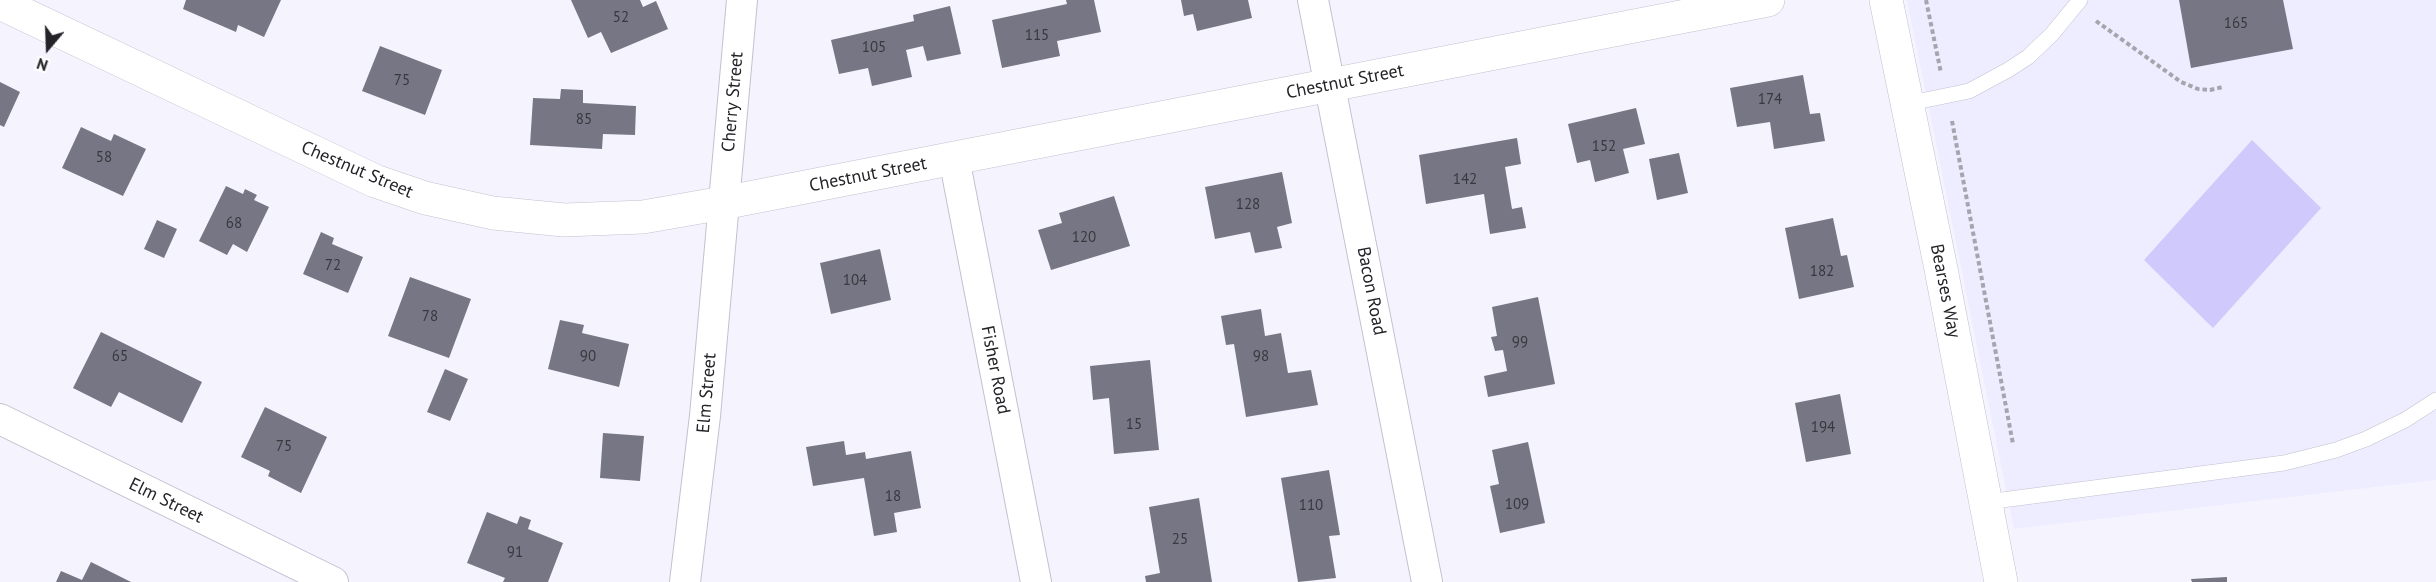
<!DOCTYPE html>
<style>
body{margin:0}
#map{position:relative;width:2436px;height:582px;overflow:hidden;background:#f5f4fe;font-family:"PT Sans",sans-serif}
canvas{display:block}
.north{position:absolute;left:18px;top:18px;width:60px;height:60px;-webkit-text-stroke:4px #fff;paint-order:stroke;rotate:199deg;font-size:16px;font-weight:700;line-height:24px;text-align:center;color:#232328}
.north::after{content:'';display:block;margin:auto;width:21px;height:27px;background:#232328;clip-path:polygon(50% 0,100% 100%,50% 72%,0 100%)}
</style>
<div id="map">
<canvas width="2436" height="582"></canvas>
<div class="north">N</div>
</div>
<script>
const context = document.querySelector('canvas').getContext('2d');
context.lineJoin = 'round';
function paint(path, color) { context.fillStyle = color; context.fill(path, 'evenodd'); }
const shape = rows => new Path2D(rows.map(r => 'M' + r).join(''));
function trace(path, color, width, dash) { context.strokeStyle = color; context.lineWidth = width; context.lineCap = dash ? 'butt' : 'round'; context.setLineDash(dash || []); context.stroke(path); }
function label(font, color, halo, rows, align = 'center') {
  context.font = font + ' "PT Sans",sans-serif'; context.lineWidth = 6; context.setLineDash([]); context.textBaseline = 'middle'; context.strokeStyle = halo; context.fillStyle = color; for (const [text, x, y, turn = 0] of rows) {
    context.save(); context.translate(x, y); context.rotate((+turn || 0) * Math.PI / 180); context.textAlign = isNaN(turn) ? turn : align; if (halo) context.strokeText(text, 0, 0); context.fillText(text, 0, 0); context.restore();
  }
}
const built = shape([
 [1907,0,2436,0,2436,480,2014,529]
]);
const green = shape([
 [2252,140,2321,208,2213,328,2144,260]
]);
const building = shape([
 [186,0,281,0,264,37,238,25,236,32,183,9],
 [571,0,640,0,643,7,656,1,668,29,611,53,601,32,588,38],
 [1066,0,1094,0,1101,32,1057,41,1060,56,1002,68,992,20,1067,4],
 [1181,0,1248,0,1252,18,1197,31,1193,14,1184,16],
 [2179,0,2283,0,2293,49,2191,68],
 [950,6,961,54,927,61,923,46,906,50,912,77,872,86,868,68,839,74,831,40,914,21,913,15],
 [380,46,442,70,425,115,362,91],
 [1803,75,1810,114,1820,113,1825,141,1774,149,1770,122,1737,127,1730,88],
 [0,82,20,92,4,127,0,125],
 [561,89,583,90,583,103,636,106,635,135,603,134,602,149,530,145,533,98,560,99],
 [1636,108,1645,144,1623,149,1629,173,1595,182,1590,160,1577,163,1568,124],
 [81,127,111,141,114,134,146,149,123,196,62,168],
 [1517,138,1521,164,1505,167,1512,209,1522,207,1526,228,1490,234,1484,194,1426,204,1419,155],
 [1679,153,1688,193,1657,200,1649,159],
 [1282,172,1292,223,1277,227,1282,248,1255,253,1250,232,1215,239,1205,187],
 [226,186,243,194,245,189,257,195,254,200,269,207,247,252,233,244,227,255,199,241],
 [1114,196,1130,246,1051,270,1038,230,1062,223,1059,213],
 [1833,218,1841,256,1847,255,1854,287,1799,299,1785,228],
 [157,220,177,229,164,258,144,249],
 [321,232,334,238,332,244,363,257,348,293,303,274],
 [880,249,891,300,831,314,820,263],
 [410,277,471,299,449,358,388,336],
 [1538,297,1555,384,1488,397,1484,376,1507,371,1503,350,1495,351,1491,337,1497,336,1492,307],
 [1261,309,1265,336,1281,333,1288,373,1311,370,1318,405,1246,417,1234,344,1226,345,1221,316],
 [560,320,584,325,582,333,629,344,619,387,548,369],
 [101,332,202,382,182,423,119,392,111,407,73,388],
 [1150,360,1159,450,1114,454,1109,398,1093,400,1090,366],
 [445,369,468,379,450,421,427,412],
 [1840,394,1851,454,1806,462,1795,403],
 [265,407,327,437,301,493,268,476,270,471,241,457],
 [603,433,644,436,640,481,600,478],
 [844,441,846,455,865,452,866,459,911,451,921,508,894,513,897,532,874,536,864,478,813,486,806,447],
 [1528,442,1545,523,1500,533,1490,486,1499,484,1492,450],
 [1329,470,1340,535,1329,536,1336,578,1298,582,1281,478],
 [1199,498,1212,582,1146,582,1145,576,1160,573,1149,507],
 [487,512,517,524,520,516,531,520,528,529,563,543,548,582,503,582,505,578,467,563],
 [91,562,131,582,56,582,61,571,82,580],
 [2227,577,2227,582,2192,582,2191,579]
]);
const path = shape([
 [1926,0,1941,73],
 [2096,21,2181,82,2198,89,2210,90,2223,87],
 [1952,121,2013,444]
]);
const lane = shape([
 [1906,104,1969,91,2008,70,2028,57,2052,34,2080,0],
 [1987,502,2284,463,2336,450,2366,439,2405,420,2436,400]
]);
const street = shape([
 [1313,0,1427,582],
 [954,158,1036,582],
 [0,419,333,582],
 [685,582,705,416,742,0]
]);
const secondary = shape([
 [1886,0,1940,264,2001,582],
 [0,3,375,181,425,198,493,213,564,220,643,217,723,203,1768,0]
]);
const numberNames = [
 ["52",621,18],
 ["165",2236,24],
 ["115",1037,36],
 ["105",874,48],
 ["75",402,81],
 ["174",1770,100],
 ["85",584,120],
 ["152",1604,147],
 ["58",104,158],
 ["142",1465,180],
 ["128",1248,205],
 ["68",234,224],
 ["120",1084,238],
 ["72",333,266],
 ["182",1822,272],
 ["104",855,281],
 ["78",430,317],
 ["99",1520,343],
 ["65",120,357],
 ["90",588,357],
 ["98",1261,357],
 ["15",1134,425],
 ["194",1823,428],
 ["75",284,447],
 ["18",893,497],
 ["109",1517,505],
 ["110",1311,506],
 ["25",1180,540],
 ["91",515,553]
];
const streetNames = [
 ["Chestnut Street",1345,82,-11],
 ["Cherry Street",733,102,-85],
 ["Chestnut Street",357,170,23],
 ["Chestnut Street",868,175,-11],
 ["Bacon Road",1371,291,79],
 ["Bearses Way",1945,291,79],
 ["Fisher Road",995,370,79],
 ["Elm Street",707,393,-85],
 ["Elm Street",166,501,26]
];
paint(built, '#eeecff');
paint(green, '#cfc9fc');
paint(building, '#777684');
trace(lane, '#c2c1d0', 16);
trace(street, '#c2c1d0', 32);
trace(secondary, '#c2c1d0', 34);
trace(path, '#a6a5ae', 4, [4.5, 3]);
trace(lane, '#fff', 15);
trace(street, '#fff', 30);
trace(secondary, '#fff', 33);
label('15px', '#38383f', null, numberNames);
label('18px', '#232328', '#fff', streetNames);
</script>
